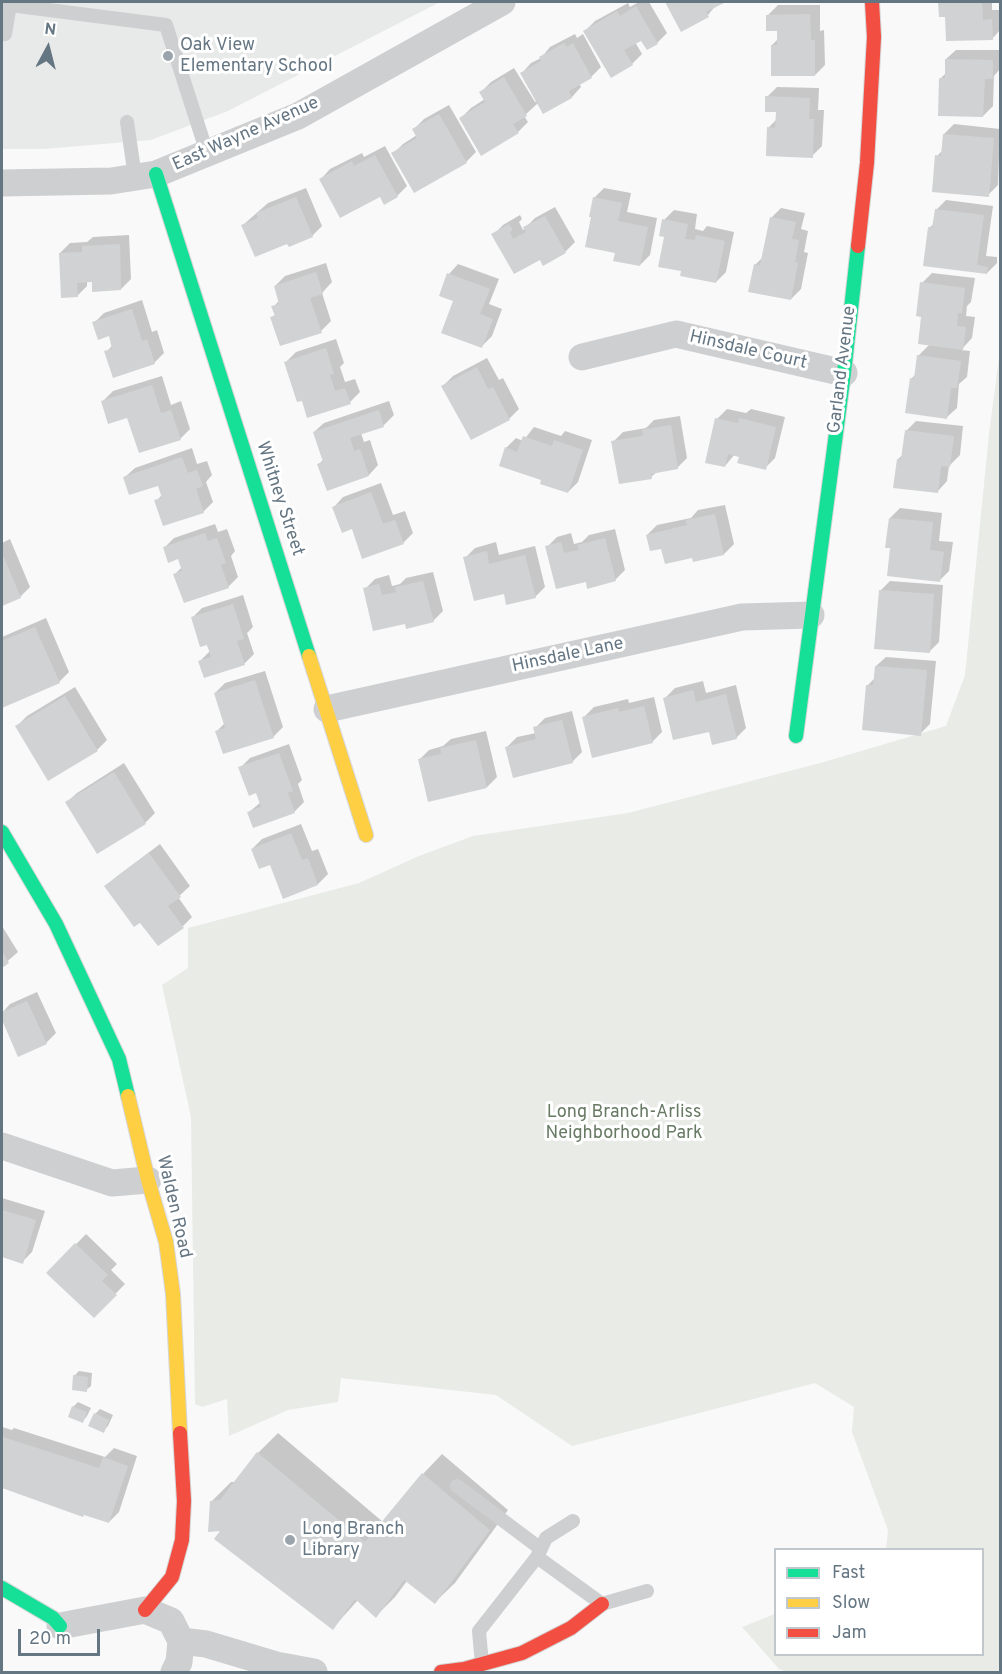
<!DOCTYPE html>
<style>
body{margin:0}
#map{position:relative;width:1002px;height:1674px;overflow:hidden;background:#f9f9f9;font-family:Overpass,sans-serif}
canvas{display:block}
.frame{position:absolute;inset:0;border:3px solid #657683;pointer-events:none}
.legend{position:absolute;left:774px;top:1548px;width:210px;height:108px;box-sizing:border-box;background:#fff;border:2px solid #c1c8cd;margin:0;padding:8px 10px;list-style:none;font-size:18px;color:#657683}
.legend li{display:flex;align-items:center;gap:12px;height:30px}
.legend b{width:30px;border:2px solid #c1c8cd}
.north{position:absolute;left:18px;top:18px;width:60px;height:60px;-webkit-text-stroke:4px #fff;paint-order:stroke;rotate:7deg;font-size:16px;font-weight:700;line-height:24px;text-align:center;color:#657683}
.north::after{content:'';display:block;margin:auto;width:21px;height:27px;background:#657683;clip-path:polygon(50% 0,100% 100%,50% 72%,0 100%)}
.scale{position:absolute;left:18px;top:1629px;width:82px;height:27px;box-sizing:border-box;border:3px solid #657683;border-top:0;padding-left:8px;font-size:18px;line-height:21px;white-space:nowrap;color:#657683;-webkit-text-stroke:4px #fff;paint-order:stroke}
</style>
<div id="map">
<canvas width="1002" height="1674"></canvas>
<div class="frame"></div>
<ul class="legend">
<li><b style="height:8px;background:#16e098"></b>Fast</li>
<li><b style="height:8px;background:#ffcf43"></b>Slow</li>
<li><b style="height:8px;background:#f24e42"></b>Jam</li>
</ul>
<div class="north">N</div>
<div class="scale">20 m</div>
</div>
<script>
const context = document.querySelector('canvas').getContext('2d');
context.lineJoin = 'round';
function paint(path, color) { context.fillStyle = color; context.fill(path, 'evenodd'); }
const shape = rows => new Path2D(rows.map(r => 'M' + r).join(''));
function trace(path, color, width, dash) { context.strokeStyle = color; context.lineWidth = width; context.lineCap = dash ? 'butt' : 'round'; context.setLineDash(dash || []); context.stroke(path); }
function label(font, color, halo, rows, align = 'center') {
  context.font = font + ' Overpass,sans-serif'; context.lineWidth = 6; context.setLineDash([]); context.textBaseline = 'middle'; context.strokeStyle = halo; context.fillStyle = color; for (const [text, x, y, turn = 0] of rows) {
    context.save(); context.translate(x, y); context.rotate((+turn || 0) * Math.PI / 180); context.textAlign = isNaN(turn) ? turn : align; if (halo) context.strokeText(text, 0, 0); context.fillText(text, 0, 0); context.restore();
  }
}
const built = shape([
 [2,2,440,2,228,111,151,140,44,149,2,149]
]);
const green = shape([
 [1000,351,1000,1672,787,1672,779,1669,742,1627,775,1614,776,1654,982,1654,982,1550,886,1549,888,1530,852,1432,854,1407,815,1383,572,1446,496,1395,341,1378,338,1402,288,1410,229,1436,227,1399,202,1407,195,1404,191,1117,162,985,188,968,188,928,359,883,419,856,473,836,628,813,824,762,946,726,965,675,989,434]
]);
const shadow = shape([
 [639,2,649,2,667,33,657,43,642,38,635,42,642,54,632,64,585,31,595,21,628,3,630,7],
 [666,2,723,2,717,4,708,15,682,30],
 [940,2,992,2,992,10,1000,10,1000,30,992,39,947,15,940,16],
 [778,5,820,5,820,31,824,30,825,65,815,75,772,45,778,39,778,29,768,15],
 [575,34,577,38,583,34,601,67,591,77,579,83,581,87,572,97,543,112,538,103,524,116,528,122,518,132,461,118,471,108,485,99,481,92,491,82,514,68,535,102,537,101,522,73,531,63,541,58,550,47],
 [956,50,1000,50,1000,69,994,76,993,106,983,116,940,79,946,73,946,59],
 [777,87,819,88,818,110,824,110,822,146,812,156,768,128,777,119,777,110,767,97],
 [449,105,476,152,466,162,393,154,403,144,417,135,414,129,424,119],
 [954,124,1000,129,998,185,988,195,937,156,943,150,944,134],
 [385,146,407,186,397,196,380,195,321,179,330,169,362,153,364,157],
 [306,188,322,226,312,236,288,242,243,225,268,203],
 [604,188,631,193,627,212,657,218,650,255,640,265,616,252,594,198],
 [946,200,993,206,986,256,997,257,997,263,987,273,929,228,935,223,936,210],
 [555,207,575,242,565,252,540,258,493,235,503,225,520,215,522,219,519,222,523,230,535,218],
 [781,208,805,213,801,229,808,231,804,252,808,253,801,289,791,299,755,265,764,256,771,218],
 [674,210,697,214,695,229,703,231,707,226,734,232,726,272,716,282,666,235,664,220],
 [129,235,131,279,121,289,94,281,87,281,87,286,77,296,60,253,70,243,87,242,93,237],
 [326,263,332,282,322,293,331,321,321,331,272,317,276,314,273,307,280,300,275,286,285,276],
 [458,264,499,279,489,304,502,309,492,336,482,346,454,300,449,274],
 [932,273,975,278,971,302,967,306,966,316,975,317,972,338,961,350,970,351,967,377,959,384,957,408,947,417,911,379,916,374,918,356,930,344,923,316,922,283],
 [142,300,152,332,157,330,164,353,154,363,106,352,113,345,110,335,94,323,104,313],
 [336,339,344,363,340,367,345,382,355,379,360,392,350,402,286,362,296,352],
 [487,358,499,380,503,378,519,409,509,419,471,438,443,386,453,376],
 [162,376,171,405,181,401,190,429,180,439,128,416,103,401,113,391],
 [389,401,394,415,384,425,361,433,364,442,370,440,378,465,369,475,319,464,323,460,314,432,324,423],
 [727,409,746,413,751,409,785,417,775,458,765,468,735,454,725,466,717,419],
 [680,416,687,458,677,468,658,471,651,477,613,442,623,432,646,428,654,420],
 [916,421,963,426,960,455,949,466,947,481,938,491,898,459,904,454,906,431],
 [534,427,561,436,565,431,592,440,578,482,568,492,543,479,506,448,516,438,523,441],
 [192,448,197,464,207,461,212,475,206,482,213,502,203,512,156,501,162,495,158,484,125,477,135,468],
 [381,483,393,515,405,511,413,533,403,543,353,527,334,507,343,497],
 [725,505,734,544,724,554,693,557,663,547,647,535,657,525,691,518,698,510],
 [900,508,942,513,939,541,953,542,949,571,939,581,892,547,890,518],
 [215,524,218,532,227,529,235,551,231,556,238,577,228,587,175,574,182,567,179,558,164,548,174,538],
 [615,529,625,570,615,580,587,580,547,547,557,537,571,533,574,544,582,542,589,535],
 [10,539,30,587,20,597,2,604,2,543],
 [496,542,499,555,535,546,545,587,535,597,505,593,465,558,475,548],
 [433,572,443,611,433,621,406,622,365,589,375,579,389,575,392,586,400,584,406,578],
 [890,581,943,585,939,642,929,652,880,591],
 [243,595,253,627,247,633,254,654,244,664,200,661,210,651,192,618,202,608],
 [46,618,69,672,59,682,3,706,2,702,2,637],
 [886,657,936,661,930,724,920,734,867,686,875,678,876,666],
 [265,671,283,727,273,737,217,731,225,723,215,693,225,683],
 [703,681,706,693,736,685,746,728,736,738,710,730,665,698,675,688],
 [75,687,107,740,97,750,17,726,27,716],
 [654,697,662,732,652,742,584,717,594,707,628,699,629,703],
 [572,711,582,752,572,762,507,747,517,737,536,733,535,728,545,718],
 [486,731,497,777,487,787,419,760,429,750,443,746,451,739],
 [289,744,302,780,298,784,304,802,294,812,249,812,261,802,257,791,240,768,250,758],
 [124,763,155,813,145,823,67,802,77,793],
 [301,824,312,851,318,849,328,874,318,884,283,897,271,863,252,849,262,839],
 [160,844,190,886,178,897,192,917,183,926,140,921,106,886,116,877],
 [2,926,18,952,2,966],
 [37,992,56,1033,46,1043,19,1055,2,1017,2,1013,10,1004],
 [2,1198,45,1211,32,1252,22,1262,2,1256],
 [86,1234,117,1264,111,1270,125,1284,94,1316,48,1273],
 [79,1371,92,1373,91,1386,86,1390,74,1376],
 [78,1402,91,1408,87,1416,83,1421,73,1407],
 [100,1409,113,1415,108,1426,103,1431,95,1414],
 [2,1427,12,1430,14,1428,105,1457,114,1448,137,1456,119,1512,109,1522,2,1487],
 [278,1433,383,1522,423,1474,442,1454,508,1510,455,1583,435,1602,407,1581,395,1597,376,1616,358,1600,333,1628,224,1529,212,1501,231,1482,236,1482,258,1453]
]);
const building = shape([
 [665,2,726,2,706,12,709,17,681,32],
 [938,2,982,2,983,20,992,19,993,40,946,41,945,17,939,17],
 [636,6,658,44,647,50,641,41,624,50,633,65,611,78,583,31,617,11,620,16],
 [810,14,811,40,815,40,815,76,771,76,771,45,777,45,777,31,766,31,766,15],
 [564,43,567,47,573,43,592,78,569,91,572,98,543,114,520,73,541,61,539,57],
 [945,59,993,60,993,79,985,79,983,117,938,116,939,78,945,78],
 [504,77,527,116,513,124,519,133,481,156,459,118,485,102,479,92],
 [765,96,810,98,809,119,814,119,813,158,766,156,767,127,775,128,776,112,765,112],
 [439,114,467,163,414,193,391,153,417,138,412,129],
 [943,134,994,138,989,197,932,192,935,155,941,156],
 [375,155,398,197,384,205,380,197,340,218,319,179,352,161,354,166],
 [296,197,313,237,289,247,287,244,255,257,241,225,258,218,256,213],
 [593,197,622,203,618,221,648,227,640,266,613,261,615,253,585,247,591,217,589,217],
 [935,209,984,215,977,265,988,267,987,274,923,266,928,227,932,228],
 [545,216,566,253,543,266,540,260,514,274,491,234,509,224,513,230,510,232,513,239,526,232,523,227],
 [770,217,796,222,792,239,799,240,795,262,798,263,791,300,748,292,754,264,760,265],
 [662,219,688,224,685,239,695,240,696,235,725,241,716,283,680,276,681,271,658,267,664,237,659,236],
 [120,244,121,290,92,292,92,282,77,283,78,297,61,298,59,253,82,252,82,246],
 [316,272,323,294,310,298,322,333,280,346,270,317,275,316,271,306,279,304,274,286],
 [447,273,490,289,480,314,493,319,482,348,441,333,453,301,439,296],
 [920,282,965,288,962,313,958,313,957,326,966,327,963,350,918,344,921,317,916,316],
 [132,309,142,341,147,339,155,364,113,378,104,351,112,349,109,336,98,340,92,322],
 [326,348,334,374,330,375,335,391,345,388,351,404,307,418,302,401,297,402,284,362],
 [917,355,961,361,957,388,951,388,947,419,905,413,910,378,914,379],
 [477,367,488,389,493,387,510,420,471,440,441,386],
 [152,385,161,413,171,410,181,440,139,453,127,418,108,424,101,401],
 [379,410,384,427,350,438,354,451,360,449,369,476,327,491,317,464,323,462,313,432],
 [715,418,738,423,739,418,776,427,766,470,737,463,739,457,728,454,725,467,705,463],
 [671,425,678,469,651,474,652,479,619,484,611,441,643,436,642,430],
 [905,430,954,436,950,467,941,466,938,493,893,488,897,459,901,459],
 [523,436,552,446,554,440,583,450,568,493,540,484,541,480,499,466,505,447,517,452],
 [182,457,188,473,197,470,203,486,196,489,204,513,163,526,154,500,162,498,158,486,129,495,123,477],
 [371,492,383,524,395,520,404,544,362,559,352,529,342,533,332,507],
 [715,514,724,555,693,562,692,558,665,564,661,549,650,551,646,535,687,525,686,520],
 [889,518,933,522,930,550,944,552,940,582,887,576,890,548,885,548],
 [205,533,208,541,217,538,226,563,221,565,229,588,184,603,173,574,182,571,178,559,168,563,163,547],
 [605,538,616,581,587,589,586,582,556,589,545,546,561,542,564,553,579,550,577,545],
 [487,551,489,564,525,555,536,598,506,605,504,594,474,601,463,557],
 [2,553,21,598,2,606],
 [423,581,434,622,406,629,405,624,373,631,363,588,379,584,382,595,396,592,395,587],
 [879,590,934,594,930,653,874,649],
 [233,604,244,639,237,641,245,665,204,678,198,661,211,657,207,645,200,647,191,617],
 [35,627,60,683,2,708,2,641],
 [875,666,927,670,921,736,862,730,866,685,873,685],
 [255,680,274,738,223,754,215,731,225,728,214,693],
 [693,690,696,702,726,694,737,739,712,745,709,732,673,740,663,698],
 [65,696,98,751,48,781,15,726],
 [644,706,653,743,592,758,582,717,618,708,619,712],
 [562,720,573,763,513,778,505,747,536,739,533,727],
 [476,740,487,788,428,802,418,759,441,754,440,748],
 [279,753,293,791,288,793,295,813,253,828,247,812,261,807,256,793,249,796,238,767],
 [114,772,146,824,97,854,65,802],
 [291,833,302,860,308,858,318,885,283,899,270,865,259,869,251,849],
 [149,853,181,897,168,906,184,928,158,946,140,923,134,927,104,886],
 [2,951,9,963,2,968],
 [27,1001,47,1044,18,1057,2,1020,2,1012],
 [2,1210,36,1220,23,1264,2,1257],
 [75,1243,108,1275,102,1281,117,1295,94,1318,46,1273],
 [73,1375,88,1377,87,1392,72,1390],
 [72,1406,87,1412,83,1423,68,1417],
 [94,1413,109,1420,104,1433,88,1426],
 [3,1437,99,1468,103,1457,128,1466,109,1523,84,1515,83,1517,2,1488],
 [257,1452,365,1542,422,1473,490,1530,435,1604,404,1580,376,1618,355,1599,333,1630,214,1539,220,1531,208,1532,210,1501,220,1500]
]);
const lane = shape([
 [5,34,10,5,166,25,207,153],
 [127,122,135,177],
 [457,1486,541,1549],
 [537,1557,602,1604,647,1591],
 [482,1664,479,1631,537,1557,546,1538,573,1521]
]);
const street = shape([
 [2,183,111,181,156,174,298,116,502,2],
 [582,357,676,334,844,373],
 [327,709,742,617,811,615],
 [2,1146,112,1183,148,1180],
 [60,1626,145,1610,171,1621,181,1641,179,1662,174,1672],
 [181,1641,206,1644,276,1665,314,1672]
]);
const fast = shape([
 [156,174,309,656],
 [796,736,844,373,858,246],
 [2,832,56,924,119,1059,128,1096],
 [2,1588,53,1618,60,1626]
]);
const slow = shape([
 [309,656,366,835],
 [128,1096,148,1180,166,1242,173,1294,180,1433]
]);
const jam = shape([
 [858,246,867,163,874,37,872,2],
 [145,1610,172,1577,182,1540,184,1501,180,1433],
 [441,1672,464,1669,522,1653,571,1628,602,1604]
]);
const markers = [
 [168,56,6,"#99a4ac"],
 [290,1540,6,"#99a4ac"]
];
const poiNames = [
 ["Oak View",180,46],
 ["Elementary School",180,67],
 ["Long Branch",302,1530],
 ["Library",302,1551]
];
const streetNames = [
 ["East Wayne Avenue",246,135,-24],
 ["Hinsdale Court",748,351,13],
 ["Garland Avenue",843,370,-83],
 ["Whitney Street",279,499,72],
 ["Hinsdale Lane",568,656,-12],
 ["Walden Road",173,1207,77]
];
const parkNames = [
 ["Long Branch-Arliss",624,1113],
 ["Neighborhood Park",624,1134]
];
paint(built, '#e8e9e9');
paint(green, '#e8ebe6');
paint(shadow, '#0003');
paint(building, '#d0d2d3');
trace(fast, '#d5d6d7', 16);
trace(slow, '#d5d6d7', 16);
trace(jam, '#d5d6d7', 16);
trace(lane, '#cecfd0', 14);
trace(street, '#cecfd0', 27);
trace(fast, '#16e098', 14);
trace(slow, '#ffcf43', 14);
trace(jam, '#f24e42', 14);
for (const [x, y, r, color] of markers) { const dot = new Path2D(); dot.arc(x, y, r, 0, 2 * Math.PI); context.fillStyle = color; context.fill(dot); trace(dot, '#fff', 2); }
label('18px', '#657683', '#fff', poiNames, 'left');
label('18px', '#657683', '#fff', streetNames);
label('18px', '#687a64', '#fff', parkNames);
</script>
